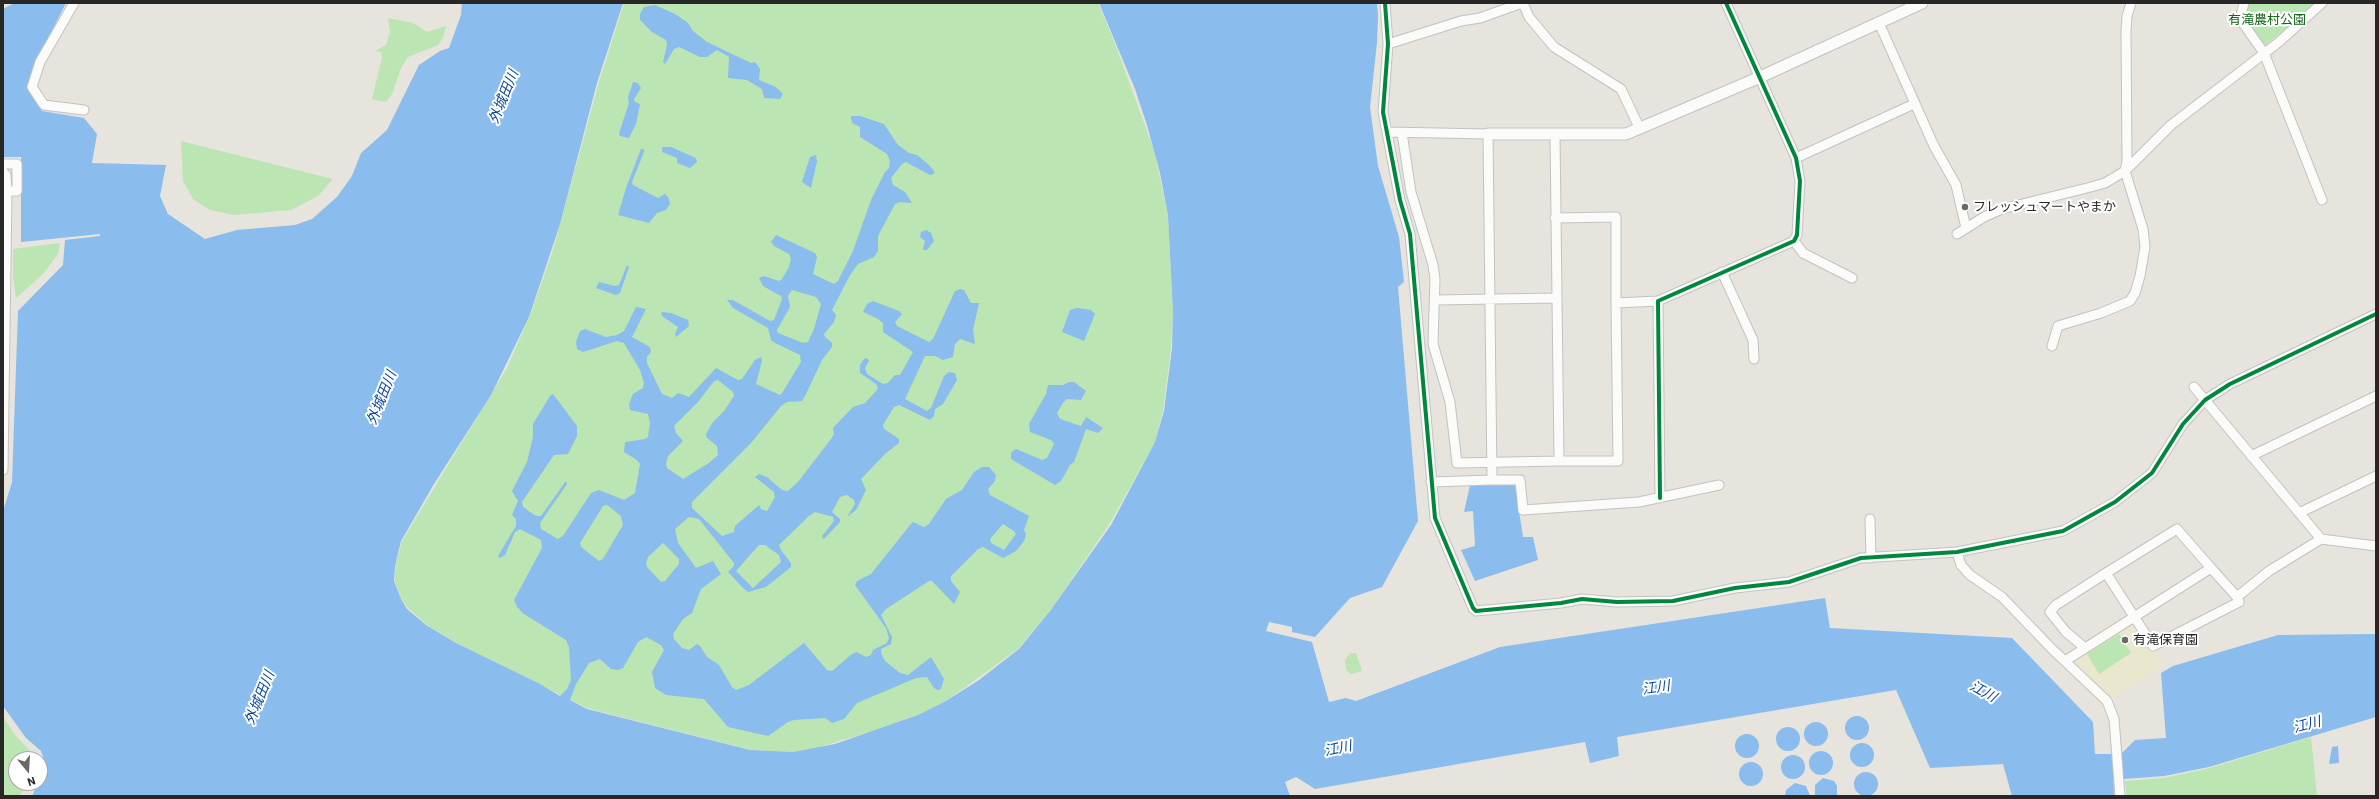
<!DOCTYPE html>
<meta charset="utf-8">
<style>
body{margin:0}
#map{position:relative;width:2379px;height:799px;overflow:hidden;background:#e6e4dc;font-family:"IBM Plex Sans",sans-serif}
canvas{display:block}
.frame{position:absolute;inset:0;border:4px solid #272727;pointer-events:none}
.north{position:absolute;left:8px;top:751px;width:40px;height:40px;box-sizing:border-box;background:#fff;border:1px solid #a9a9a9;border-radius:50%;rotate:162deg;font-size:11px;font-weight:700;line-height:16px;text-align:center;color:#272727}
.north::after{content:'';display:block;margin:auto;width:14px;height:18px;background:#6a6966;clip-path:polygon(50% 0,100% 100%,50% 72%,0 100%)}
</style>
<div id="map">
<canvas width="2379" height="799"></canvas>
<div class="frame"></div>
<div class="north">N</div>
</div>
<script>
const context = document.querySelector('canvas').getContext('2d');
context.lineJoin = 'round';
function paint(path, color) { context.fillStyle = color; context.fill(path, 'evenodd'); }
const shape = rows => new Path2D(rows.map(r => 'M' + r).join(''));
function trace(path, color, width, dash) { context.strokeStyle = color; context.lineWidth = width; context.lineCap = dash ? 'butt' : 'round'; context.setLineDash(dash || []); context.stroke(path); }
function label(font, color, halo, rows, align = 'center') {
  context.font = font + ' "IBM Plex Sans","Noto Sans JP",sans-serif'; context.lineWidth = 4; context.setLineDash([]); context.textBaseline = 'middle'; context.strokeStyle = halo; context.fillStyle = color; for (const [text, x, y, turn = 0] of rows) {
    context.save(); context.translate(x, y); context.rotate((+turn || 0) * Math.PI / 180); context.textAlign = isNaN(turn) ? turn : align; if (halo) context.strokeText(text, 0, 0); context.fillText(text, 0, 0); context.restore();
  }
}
const education = shape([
 [2134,621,2162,665,2111,699,2073,660]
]);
const green = shape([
 [624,3,1098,3,1114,41,1154,150,1168,215,1173,312,1171,347,1163,411,1155,442,1110,523,1050,611,1018,649,946,701,918,715,876,730,813,749,793,752,751,750,587,708,456,643,427,625,408,608,401,599,395,581,395,567,402,541,507,368,531,313,553,250,599,82],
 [2247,3,2318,3,2264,46,2241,17],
 [388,18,413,23,427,32,446,26,443,38,438,45,408,57,401,68,392,94,386,102,372,99,382,58,381,52,375,51,386,45,390,32],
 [181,141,333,179,318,196,291,210,234,215,210,210,193,199,183,181],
 [60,243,58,254,43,274,16,298,13,277,13,249],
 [2119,634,2131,653,2099,674,2087,654],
 [1350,653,1356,653,1362,671,1351,674,1346,670,1345,660],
 [3,717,15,735,38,759,16,759,16,783,30,783,19,796,3,796],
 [2311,737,2317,796,2127,796,2125,781,2164,778,2210,768]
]);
const water = shape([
 [14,3,66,3,37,60,28,90,42,111,84,118,97,134,92,163,166,165,160,196,168,214,205,239,237,230,295,225,312,219,337,197,352,176,361,153,387,130,419,65,440,51,449,48,461,15,462,3,623,3,597,83,560,224,529,317,491,395,434,484,401,541,395,566,394,581,401,599,407,609,426,625,456,643,540,684,560,696,567,689,571,680,569,647,566,640,524,614,517,607,514,600,542,548,541,540,520,529,515,532,505,555,500,558,498,556,516,526,516,519,512,515,518,501,512,491,527,462,533,437,533,424,550,396,553,394,577,426,577,436,568,454,554,455,522,502,523,507,536,516,541,516,566,481,567,484,540,523,541,529,558,539,563,536,591,493,599,490,624,500,635,493,640,464,637,460,624,452,625,442,645,439,648,437,650,423,648,414,630,410,629,404,633,394,643,388,644,383,640,370,624,343,617,341,583,352,577,349,576,342,580,331,585,329,606,337,617,335,624,331,636,307,646,309,632,337,650,347,651,352,647,357,647,363,662,394,672,398,678,393,689,397,716,368,738,380,742,379,755,360,761,357,762,361,756,384,780,395,782,393,801,362,800,355,775,343,771,340,768,328,733,308,727,300,733,300,770,321,774,320,782,299,781,296,763,286,759,278,764,276,779,281,782,279,789,267,791,259,789,254,774,246,771,242,776,235,815,253,817,257,813,274,834,284,838,281,853,251,871,200,885,172,889,168,890,161,887,154,860,137,860,127,852,123,851,116,860,116,884,124,898,145,909,153,917,155,929,165,934,171,934,174,930,175,906,162,902,164,891,178,893,185,905,192,912,203,900,202,895,204,878,236,878,251,874,257,858,264,850,275,832,310,836,315,834,322,824,334,825,337,832,343,832,347,822,360,805,396,802,401,787,402,781,406,751,443,692,502,692,508,722,536,734,532,735,526,759,505,761,509,767,511,775,497,774,492,755,477,759,474,767,477,782,490,788,491,798,482,831,439,834,434,833,428,853,407,865,403,876,391,878,388,876,384,860,373,860,365,864,359,867,358,869,361,865,368,867,374,883,384,888,383,895,375,900,375,913,352,883,332,883,323,878,319,863,312,867,304,873,301,899,311,902,314,895,322,897,326,929,342,933,339,955,291,960,289,964,290,971,303,979,303,973,330,975,344,960,339,955,344,953,357,943,360,935,356,925,356,905,399,927,411,931,408,944,376,949,372,955,373,957,380,943,404,935,409,934,416,930,420,899,405,894,407,883,425,884,429,899,439,899,443,886,453,861,479,866,490,856,510,847,517,855,504,854,500,847,495,840,497,832,512,840,519,840,522,825,538,823,539,822,536,834,521,833,517,815,512,809,516,779,545,781,550,791,563,791,567,766,587,748,592,744,589,728,572,734,566,734,563,699,519,689,517,675,529,678,543,696,568,713,561,721,574,701,589,692,613,683,619,673,634,674,639,682,648,689,650,697,644,700,646,707,657,719,665,732,687,736,690,749,685,804,643,827,670,832,671,852,654,857,652,866,657,871,655,873,650,887,643,889,638,886,628,855,585,857,581,871,574,911,524,913,522,924,527,929,524,946,499,962,490,974,472,982,467,989,467,996,475,995,481,988,489,990,495,1029,516,1024,530,1026,534,1024,541,1016,551,1003,558,983,547,978,549,951,576,951,581,960,592,954,604,932,581,929,581,886,609,881,615,892,637,891,644,881,649,881,653,885,661,900,673,908,675,931,657,944,679,941,689,938,690,934,688,927,677,916,678,857,703,844,719,832,723,825,718,794,720,788,722,768,736,728,727,704,699,666,695,655,688,652,672,664,650,661,645,646,637,638,642,623,668,618,670,611,669,600,659,589,663,576,684,570,700,587,709,750,750,793,752,835,744,918,715,946,701,979,680,1019,649,1050,611,1111,525,1155,442,1164,411,1172,348,1173,312,1168,215,1160,173,1147,125,1135,89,1099,3,1377,3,1378,15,1377,42,1370,107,1378,166,1399,237,1404,282,1398,287,1418,521,1382,587,1350,598,1315,637,1292,632,1292,627,1269,622,1266,631,1312,642,1329,702,1346,698,1356,701,1500,647,1825,598,1830,628,2012,638,2093,722,2095,754,2113,754,2114,796,2012,796,2003,764,1930,768,1896,690,1617,737,1619,756,1590,763,1585,742,1315,789,1296,777,1285,782,1290,796,32,796,38,783,40,783,46,766,41,751,26,738,3,706,3,511,12,482,18,311,63,265,65,240,100,236,100,234,21,242,21,157,3,157,3,9],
 [792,290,816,297,821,304,814,329,808,342,803,343,778,333,777,330,790,307,788,296],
 [718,380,733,392,734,396,724,411,713,422,706,434,707,438,717,446,718,455,709,463,683,479,667,468,666,464,668,456,683,441,676,433,674,426,698,402,714,381],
 [607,505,621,516,623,525,603,559,599,561,581,547,580,543,603,506],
 [1003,524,1014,531,1016,534,1004,550,991,543,990,539],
 [663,543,679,559,679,564,665,581,661,582,647,567,646,563,648,557],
 [759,545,765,545,779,555,781,562,753,588,736,571],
 [655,5,675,14,688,23,693,31,707,42,751,63,755,62,760,69,759,80,776,87,783,94,780,99,764,98,762,89,747,80,728,78,729,57,717,50,707,57,700,57,679,47,674,49,665,64,663,62,667,45,666,40,652,32,640,20,640,14,644,7],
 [633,82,638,83,641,88,634,99,635,102,640,104,636,124,629,138,620,136,619,133,629,103,628,97],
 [662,147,671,147,696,158,697,162,690,168,677,163,677,158,662,152],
 [641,149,644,149,644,152,632,182,633,185,658,198,665,194,668,197,670,204,666,210,657,213,649,223,618,215,627,185],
 [816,155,817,161,811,188,802,182,810,157],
 [926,230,931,233,934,241,927,250,923,250,925,241,920,237,921,232],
 [627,265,629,267,620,293,616,295,596,288,599,282,615,286,619,285],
 [1077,308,1091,310,1095,314,1084,341,1062,332,1070,310],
 [661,312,671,313,688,320,689,326,676,337,675,334,678,327,662,316],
 [1069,382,1074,382,1086,391,1081,400,1067,399,1063,403,1057,413,1060,419,1081,426,1086,417,1103,428,1098,433,1086,429,1074,462,1070,465,1061,481,1055,485,1011,459,1011,453,1016,449,1042,460,1047,458,1054,444,1051,440,1030,432,1029,424,1046,394,1048,385,1063,385],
 [1470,485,1515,485,1523,537,1533,537,1538,560,1475,581,1461,550,1475,546,1473,511,1464,512],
 [2376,634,2376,717,2209,767,2164,776,2123,779,2120,755,2135,740,2166,738,2161,673,2173,666,2278,635],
 '1845 728a12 12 0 1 1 24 0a12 12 0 1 1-24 0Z',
 '1804 734a12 12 0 1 1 24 0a12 12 0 1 1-24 0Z',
 '1776 739a12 12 0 1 1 24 0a12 12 0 1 1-24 0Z',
 '1735 746a12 12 0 1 1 24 0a12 12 0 1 1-24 0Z',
 '1850 755a12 12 0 1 1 24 0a12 12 0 1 1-24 0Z',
 [2338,746,2339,763,2329,764,2332,747],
 '1809 763a12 12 0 1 1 24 0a12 12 0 1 1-24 0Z',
 '1781 767a12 12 0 1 1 24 0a12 12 0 1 1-24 0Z',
 '1739 774a12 12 0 1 1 24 0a12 12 0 1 1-24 0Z',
 '1854 784a12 12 0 1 1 24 0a12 12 0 1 1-24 0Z',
 [1823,778,1834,781,1837,786,1837,796,1815,796,1815,785],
 [1795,783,1806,786,1810,796,1785,796,1786,790]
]);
const minor = shape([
 [74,3,40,62,32,87,44,105,84,110],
 [1385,3,1388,44,1383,112,1400,200,1410,234,1435,518,1473,608,1476,611,1561,603,1582,599,1617,602,1673,601,1735,588,1789,582,1861,558,1957,552,2063,531,2115,502,2152,473,2183,424,2205,400,2230,384,2376,314],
 [1523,3,1529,17,1554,47,1621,89,1640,129],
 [2244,3,2240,19,2264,53,2322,200],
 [1879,23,1934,146,1956,185,1966,228],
 [1388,44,1461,21,1480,18,1522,3],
 [1387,132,1488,134,1492,480,1431,482],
 [1402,133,1411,192,1433,265,1435,279,1433,344,1450,402,1457,463,1559,461,1555,134],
 [1796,158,1914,104],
 [3,164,17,164,17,191,7,191],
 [3,172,6,175,7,191,3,470],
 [1555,218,1616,217,1616,303,1658,301],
 [1957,234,1984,217,2002,209,2091,187,2105,183,2125,171,2171,125,2279,42,2322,3],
 [1794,241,1803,253,1852,278],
 [1722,272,1753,340,1754,359],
 [1435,300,1556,298],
 [2052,346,2058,326,2101,313,2130,301,2135,293,2140,276,2145,247,2143,229,2125,171,2127,161,2126,32,2127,16,2131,3],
 [2194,387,2321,539],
 [2251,456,2376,396],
 [1559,461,1618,461,1616,303],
 [1492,480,1520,480,1523,510,1639,502,1719,485],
 [1660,498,1658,301,1794,241,1797,235,1800,181,1796,158,1726,3],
 [2299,513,2376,476],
 [1870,519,1871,558],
 [1957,552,1961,565,1970,575,2002,597,2052,649,2107,701,2114,719,2120,796],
 [2106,573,2153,646,2239,602,2237,597],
 [2085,648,2066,632,2050,612,2056,605,2106,573,2177,529,2211,568],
 [2065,661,2211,568,2237,597,2269,571,2321,539,2376,546]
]);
const tertiary = shape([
 [1488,134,1626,134,1758,78,1922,3]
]);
const cycleway = shape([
 [1385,3,1388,44,1383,112,1400,200,1410,234,1435,518,1473,608,1476,611,1561,603,1582,599,1617,602,1673,601,1735,588,1789,582,1861,558,1957,552,2063,531,2115,502,2152,473,2183,424,2205,400,2230,384,2376,314],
 [1660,498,1658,301,1794,241,1797,235,1800,181,1796,158,1726,3]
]);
const markers = [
 [1965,207,4,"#6a6966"],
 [2125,640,4,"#6a6966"]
];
const parkNames = [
 ["有滝農村公園",2267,20]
];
const poiNames = [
 ["フレッシュマートやまか",1973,207],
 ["有滝保育園",2133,640]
];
const waterNames = [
 ["外城田川",504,97,-68],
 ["外城田川",382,398,-68],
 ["江川",1656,688,-8],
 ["江川",1983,692,29],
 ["外城田川",260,698,-68],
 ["江川",2307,725,-15],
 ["江川",1338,749,-12]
];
paint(education, '#eae7cf');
paint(green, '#bbe5b2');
paint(water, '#8abced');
trace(minor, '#c3c2c2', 11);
trace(tertiary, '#c3c2c2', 13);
trace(minor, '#fbfbfa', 9);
trace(tertiary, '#fbfbfa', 11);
trace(cycleway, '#00873e', 4);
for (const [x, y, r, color] of markers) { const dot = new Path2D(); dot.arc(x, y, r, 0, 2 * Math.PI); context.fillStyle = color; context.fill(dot); trace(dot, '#fff', 1.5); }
label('13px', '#156517', '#fff', parkNames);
label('13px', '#272727', '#fff', poiNames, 'left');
label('italic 14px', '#07459a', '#fff', waterNames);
</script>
